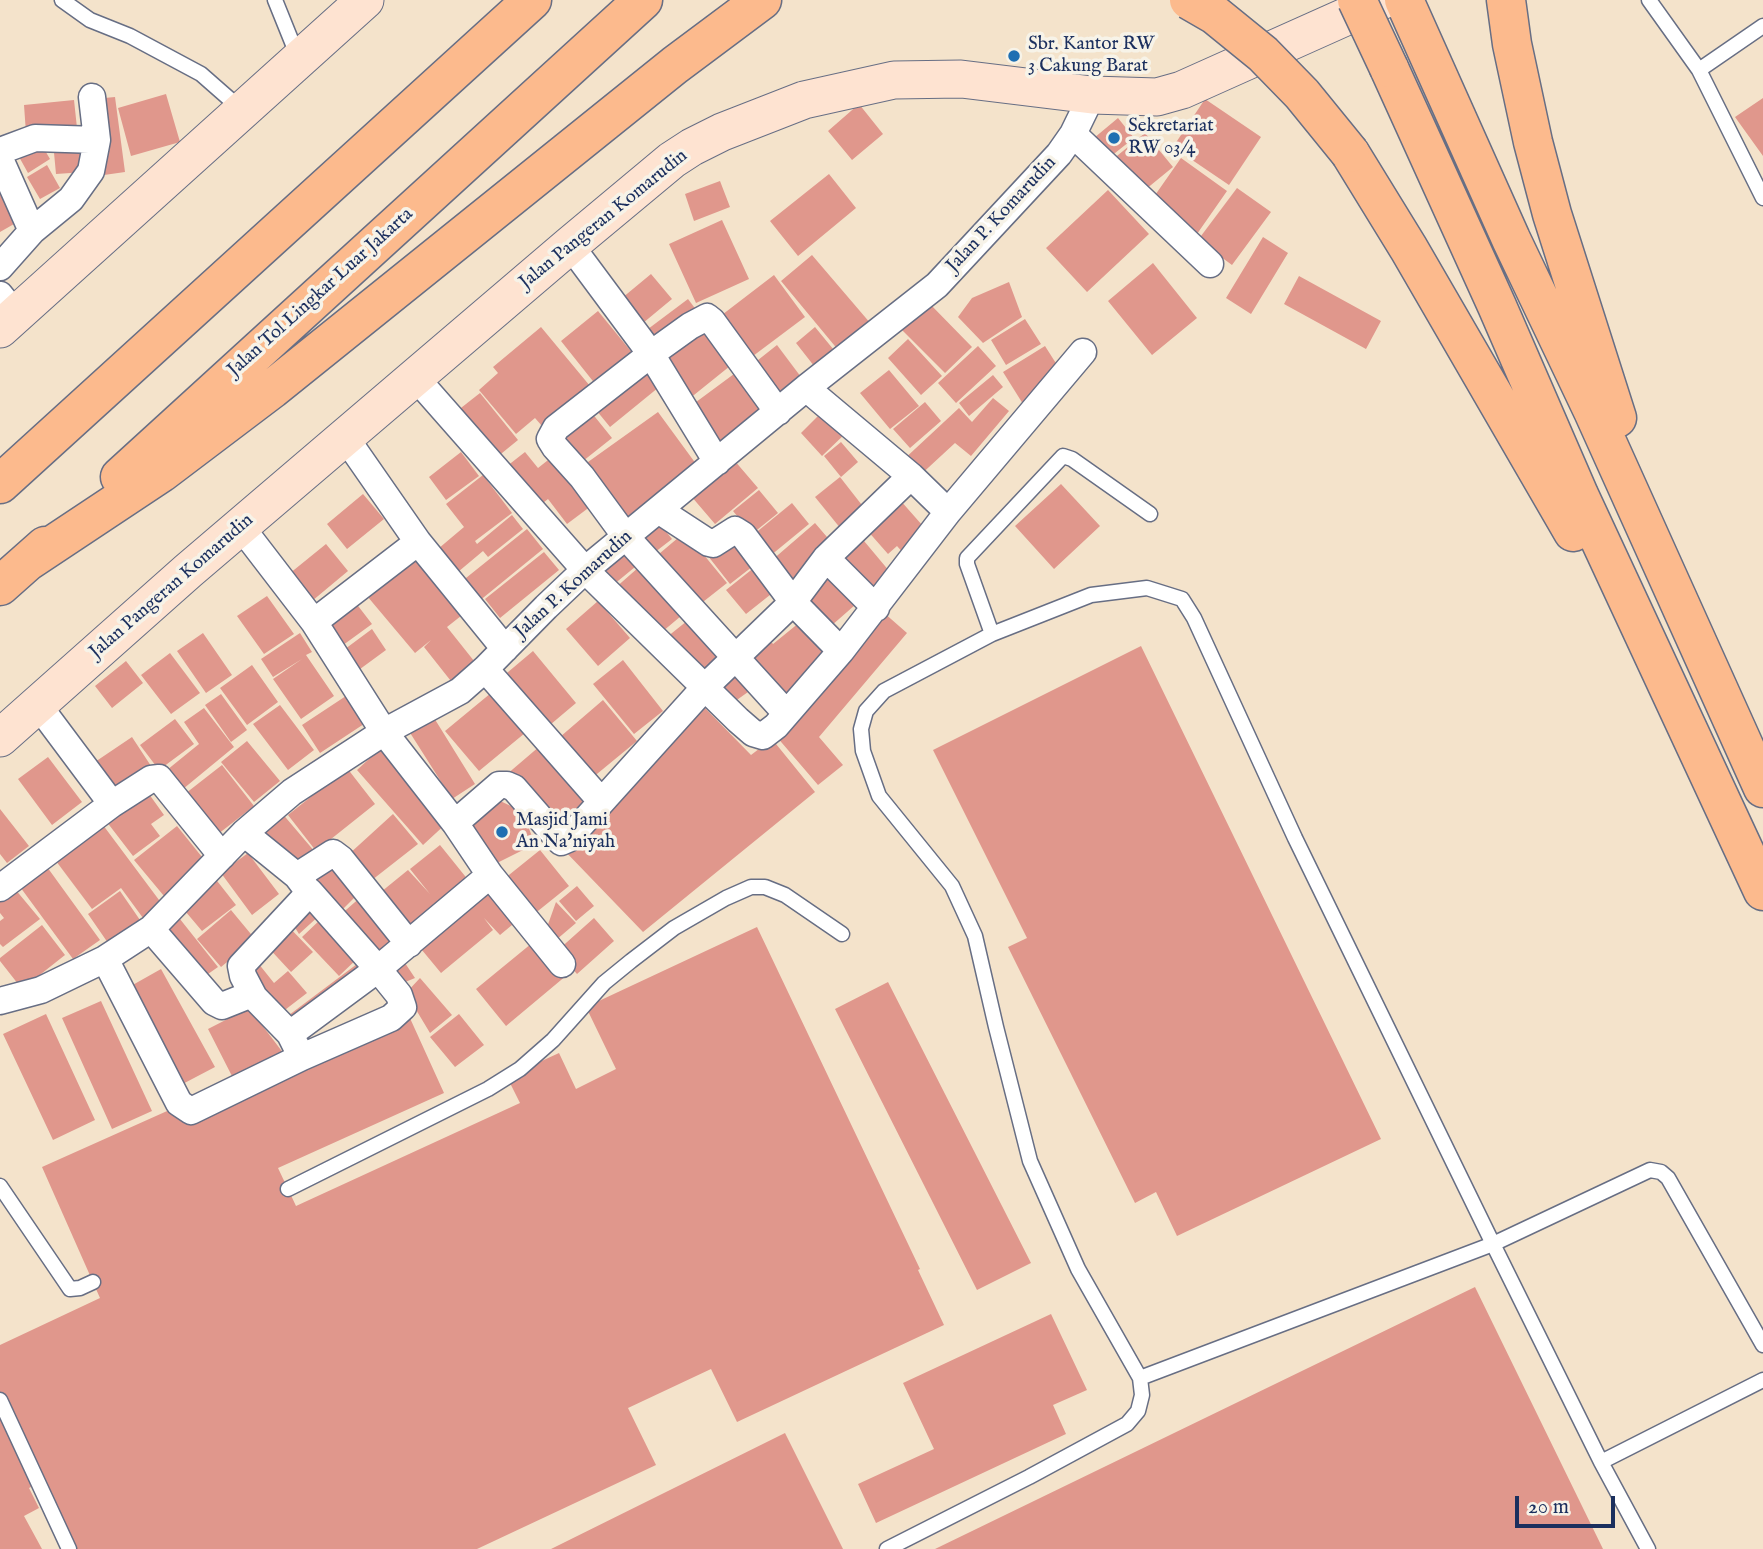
<!DOCTYPE html>
<style>
body{margin:0}
#map{position:relative;width:1763px;height:1549px;overflow:hidden;background:#f4e3cb;font-family:"IM FELL English",serif}
canvas{display:block}
.scale{position:absolute;left:1515px;top:1496px;width:100px;height:32px;box-sizing:border-box;border:4px solid #1b2f5e;border-top:0;padding-left:9px;font-size:21px;line-height:24px;white-space:nowrap;color:#1b2f5e;-webkit-text-stroke:5px #f7f3e8;paint-order:stroke}
</style>
<div id="map">
<canvas width="1763" height="1549"></canvas>
<div class="scale">20 m</div>
</div>
<script>
const context = document.querySelector('canvas').getContext('2d');
context.lineJoin = 'round';
function paint(path, color) { context.fillStyle = color; context.fill(path, 'evenodd'); }
const shape = rows => new Path2D(rows.map(r => 'M' + r).join(''));
function trace(path, color, width, dash) { context.strokeStyle = color; context.lineWidth = width; context.lineCap = dash ? 'butt' : 'round'; context.setLineDash(dash || []); context.stroke(path); }
function label(font, color, halo, rows, align = 'center') {
  context.font = font + ' "IM FELL English",serif'; context.lineWidth = 7; context.setLineDash([]); context.textBaseline = 'middle'; context.strokeStyle = halo; context.fillStyle = color; for (const [text, x, y, turn = 0] of rows) {
    context.save(); context.translate(x, y); context.rotate((+turn || 0) * Math.PI / 180); context.textAlign = isNaN(turn) ? turn : align; if (halo) context.strokeText(text, 0, 0); context.fillText(text, 0, 0); context.restore();
  }
}
const building = shape([
 [166,94,180,142,131,156,118,108],
 [115,97,125,172,104,175,94,99],
 [1763,98,1763,156,1735,117],
 [1205,99,1261,137,1229,185,1173,147],
 [74,100,77,128,26,133,24,105],
 [859,104,883,134,852,160,828,131],
 [1118,118,1134,138,1110,157,1094,138],
 [1145,133,1173,167,1140,194,1112,160],
 [83,140,85,172,56,174,53,142],
 [40,142,50,159,28,173,18,155],
 [1181,158,1227,191,1197,234,1151,201],
 [47,165,60,188,40,199,27,177],
 [829,174,856,208,798,256,770,221],
 [0,178,21,220,0,232],
 [720,181,730,207,694,221,685,194],
 [1237,188,1271,212,1232,265,1198,240],
 [1108,190,1149,234,1087,292,1046,248],
 [722,220,749,279,696,303,669,244],
 [1263,237,1288,253,1251,314,1226,298],
 [812,255,871,324,839,351,781,281],
 [1153,263,1197,318,1152,355,1108,301],
 [651,274,672,299,637,328,616,303],
 [774,275,805,317,745,362,714,321],
 [1299,276,1381,321,1366,349,1284,304],
 [1009,282,1022,317,983,343,958,317,972,298],
 [688,299,700,315,653,351,640,335],
 [929,303,972,347,945,373,902,330],
 [598,311,634,355,596,385,561,341],
 [1025,319,1041,344,1006,365,991,340],
 [696,323,730,366,689,399,655,356],
 [541,327,590,386,542,426,535,418,516,434,479,390,498,373,493,367],
 [815,327,838,355,818,371,796,343],
 [908,339,942,376,921,395,888,358],
 [777,345,801,377,773,399,748,368],
 [978,346,996,366,956,403,938,383],
 [1045,346,1059,368,1023,404,1003,372],
 [646,361,664,383,610,427,592,405],
 [889,370,919,406,890,429,860,393],
 [738,371,766,409,715,446,688,408],
 [993,375,1003,387,969,416,959,403],
 [480,393,518,440,491,462,452,415],
 [993,398,1009,411,971,456,955,443,916,479,901,462,959,408,972,422],
 [925,402,941,421,910,448,893,429],
 [587,407,612,438,578,465,553,434],
 [826,408,848,431,822,456,801,433],
 [658,412,699,468,622,523,581,467],
 [841,442,858,462,841,477,824,456],
 [461,452,479,476,446,500,429,477],
 [525,452,538,468,557,453,595,503,567,524,548,499,534,510,502,470],
 [734,460,758,488,715,524,691,496],
 [483,475,512,513,475,541,477,544,512,515,523,529,488,557,483,551,452,577,432,554,464,527,446,504],
 [840,477,865,509,841,529,815,497],
 [1061,484,1100,526,1054,569,1015,526],
 [759,490,778,513,752,534,733,511],
 [363,494,384,519,347,549,327,524],
 [900,500,930,534,905,555,897,546,888,554,866,529],
 [792,503,809,524,770,556,753,535],
 [656,519,672,539,650,556,634,536],
 [815,523,833,544,789,582,771,561],
 [527,529,543,549,478,602,461,582],
 [685,532,727,583,694,609,653,559],
 [735,535,757,563,730,584,708,556],
 [859,535,890,572,864,594,833,558],
 [326,544,348,571,312,601,289,574],
 [619,547,635,567,607,590,591,570],
 [413,548,466,612,447,627,482,671,458,690,424,647,431,640,415,653,362,590],
 [544,552,559,570,500,618,485,599],
 [760,563,780,587,746,614,726,590],
 [639,567,681,616,656,637,614,589],
 [826,571,855,605,831,626,802,592],
 [267,596,294,634,264,654,237,616],
 [352,598,372,624,339,648,320,623],
 [598,601,630,638,598,666,566,629],
 [883,612,907,633,819,737,843,765,818,785,776,736],
 [692,617,722,654,697,674,667,637],
 [805,618,833,653,780,703,741,653,765,634,773,644],
 [372,629,386,650,356,672,341,652],
 [203,633,232,675,206,693,177,651],
 [300,633,312,652,306,655,334,696,301,719,273,679,302,659,273,677,261,659],
 [1141,646,1381,1139,1177,1236,1156,1192,1135,1203,1008,947,1027,938,933,750],
 [533,651,576,703,544,730,501,678],
 [170,653,200,693,171,714,141,675],
 [623,660,663,711,634,734,593,684],
 [126,661,143,683,112,708,95,686],
 [252,665,278,702,247,725,220,688],
 [741,669,755,687,727,707,714,690],
 [491,693,525,733,479,771,445,731],
 [221,694,247,730,231,742,205,705],
 [349,694,367,722,320,753,302,725],
 [603,700,637,741,586,783,553,743],
 [280,705,314,750,288,770,253,724],
 [704,707,751,755,772,739,815,792,643,932,561,847],
 [204,708,234,747,183,789,167,770,199,744,184,722],
 [431,713,475,784,452,799,407,728],
 [175,719,194,744,159,770,140,745],
 [132,737,151,766,109,794,89,766],
 [547,740,595,798,554,832,506,775],
 [247,741,280,781,254,802,221,762],
 [383,746,449,821,423,845,357,770],
 [48,757,82,802,52,825,18,779],
 [222,765,254,806,213,838,181,797],
 [347,768,375,804,316,851,288,815],
 [144,787,164,815,151,824,160,836,133,856,103,817],
 [496,799,515,808,526,821,535,844,487,868,466,814],
 [0,809,29,846,7,863,0,854],
 [281,812,315,852,294,867,262,835],
 [393,814,418,844,372,880,348,855],
 [97,817,162,904,143,918,121,888,92,909,50,853],
 [177,826,206,862,164,896,134,860],
 [440,845,469,881,409,935,376,896,408,870,430,894,410,869],
 [540,850,569,886,528,919,499,883],
 [248,853,279,894,252,915,221,873],
 [42,860,100,940,73,959,15,880],
 [324,862,357,895,339,913,310,878],
 [214,877,236,905,202,931,180,905],
 [10,883,40,919,3,947,0,944,0,921,4,918,0,913,0,891],
 [577,886,594,906,576,921,559,901],
 [491,887,518,920,500,935,484,918,493,930,441,973,417,944],
 [120,891,140,920,108,943,88,914],
 [362,896,400,940,377,960,339,916],
 [308,902,321,914,299,934,289,918],
 [556,902,576,923,556,940,546,930],
 [231,910,255,939,221,967,197,939],
 [176,914,218,967,198,981,157,932],
 [322,918,359,957,339,976,302,937],
 [594,918,614,941,577,974,557,951],
 [284,922,313,952,291,972,265,944],
 [42,925,65,955,22,989,0,961,0,958],
 [757,927,920,1269,918,1270,944,1325,737,1422,711,1369,628,1408,656,1465,477,1549,72,1549,0,1397,0,1345,100,1298,42,1167,404,1005,444,1093,278,1168,296,1206,520,1103,507,1077,559,1053,576,1089,616,1069,586,1007],
 [537,939,567,975,506,1026,476,989],
 [254,958,274,983,288,971,307,993,277,1016,245,976],
 [403,960,415,978,398,985,388,968],
 [357,964,366,972,294,1024,285,1018],
 [161,969,215,1067,175,1088,122,991],
 [420,978,452,1015,430,1033,406,993],
 [888,982,1031,1263,977,1290,835,1009],
 [101,1001,152,1111,112,1129,62,1018],
 [249,1008,284,1054,234,1080,208,1029],
 [46,1014,95,1120,53,1140,3,1034],
 [459,1014,484,1045,455,1067,430,1037],
 [1475,1287,1603,1549,935,1549],
 [1051,1314,1087,1390,1053,1405,1066,1434,876,1523,858,1484,934,1449,903,1383],
 [0,1411,39,1483,29,1488,39,1508,24,1516,42,1549,0,1549],
 [785,1433,843,1549,551,1549]
]);
const lane = shape([
 [62,0,90,20,130,36,201,74,242,110],
 [275,0,298,57],
 [1649,0,1699,70,1763,198],
 [1699,70,1763,26],
 [992,634,967,564,967,558,1063,456,1072,459,1150,514],
 [0,1186,70,1289,80,1288,93,1282],
 [288,1189,488,1089,520,1069,553,1040,604,983,631,961,674,928,726,898,751,887,765,887,785,895,842,934],
 [1140,1378,1493,1244,1650,1170,1661,1172,1668,1178,1763,1345],
 [0,1400,69,1549],
 [1601,1462,1763,1380],
 [887,1549,1029,1477,1127,1424,1138,1411,1142,1395,1140,1378,1078,1269,1030,1161,996,1027,975,936,952,886,879,796,863,751,861,729,866,711,884,691,992,634,1091,595,1147,588,1182,599,1194,618,1295,838,1493,1244,1601,1462,1648,1549]
]);
const street = shape([
 [1073,134,1210,264],
 [0,151,35,138,97,140],
 [0,159,32,231],
 [570,245,651,354,717,462],
 [0,267,32,231,71,199,91,171,97,140,92,97],
 [0,295,16,315],
 [415,377,585,570,738,720,753,733,763,736,776,726,841,651,948,512,1083,352],
 [806,388,911,476,948,512],
 [778,412,712,321,707,317,690,326,651,354,556,428,550,439,555,447,582,477,626,537,786,713],
 [345,437,418,542,505,649],
 [660,511,709,543,713,544,735,530,743,535,793,602,841,651],
 [241,527,314,622,384,732,455,823,490,875,562,964],
 [826,558,876,608],
 [314,622,418,542],
 [485,669,601,801],
 [112,804,151,779,159,778,222,856],
 [455,823,499,785,507,785,514,788,561,842,568,839,706,686,793,602,826,558,911,476],
 [244,833,297,876,306,888],
 [297,876,333,853,341,859,409,944],
 [0,888,112,804,38,705],
 [151,929,214,1002,222,1006,247,996,254,997,290,1034,298,1050],
 [105,959,179,1103,191,1111,302,1057,391,1018,403,1007,399,995,378,969,310,892,241,966,243,976,254,997],
 [0,1001,41,990,105,959,151,929,244,833,292,792,384,732,460,691,485,669,546,607,585,570,806,388,937,285,1059,154,1073,134,1092,95],
 [290,1034,378,969,490,875]
]);
const secondary = shape([
 [0,329,365,0],
 [0,738,188,571,345,437,570,245,672,160,692,147,722,132,804,100,894,80,961,79,1092,95,1157,97,1182,90,1383,0]
]);
const highway = shape([
 [1404,0,1511,239,1593,411,1763,788],
 [1506,0,1512,44,1533,142,1552,214,1617,418],
 [1389,68,1497,306,1579,495,1763,891],
 [1350,153,1409,249,1573,532],
 [120,477,643,0],
 [0,484,532,0],
 [27,562,161,473,272,389,675,65,762,0],
 [0,586,45,546]
]);
const highwayBridge = shape([
 [1189,0,1215,15,1263,54,1302,94,1350,153],
 [1357,0,1389,68]
]);
const markers = [
 [1014,56,7,"#1f6fb2"],
 [1114,138,7,"#1f6fb2"],
 [502,832,7,"#1f6fb2"]
];
const poiNames = [
 ["Sbr. Kantor RW",1028,45],
 ["3 Cakung Barat",1028,67],
 ["Sekretariat",1128,127],
 ["RW 03/4",1128,149],
 ["Masjid Jami",516,821],
 ["An Na'niyah",516,843]
];
const streetNames = [
 ["Jalan P. Komarudin",1002,215,-47],
 ["Jalan Pangeran Komarudin",604,220,-39],
 ["Jalan Tol Lingkar Luar Jakarta",321,293,-42],
 ["Jalan P. Komarudin",574,585,-42],
 ["Jalan Pangeran Komarudin",172,587,-41]
];
paint(building, '#e0978c');
trace(lane, '#676e84', 17);
trace(street, '#676e84', 29);
trace(secondary, '#676e84', 39);
trace(highway, '#676e84', 41);
trace(lane, '#fff', 14);
trace(street, '#fff', 26);
trace(secondary, '#fee3d1', 37);
trace(highway, '#fcba8d', 38);
trace(highwayBridge, '#676e84', 41, []);
trace(highwayBridge, '#fcba8d', 38);
for (const [x, y, r, color] of markers) { const dot = new Path2D(); dot.arc(x, y, r, 0, 2 * Math.PI); context.fillStyle = color; context.fill(dot); trace(dot, '#f7f3e8', 2.5); }
label('19px', '#1b2f5e', '#f7f3e8', poiNames, 'left');
label('19px', '#1b2f5e', '#f7f3e8', streetNames);
</script>
